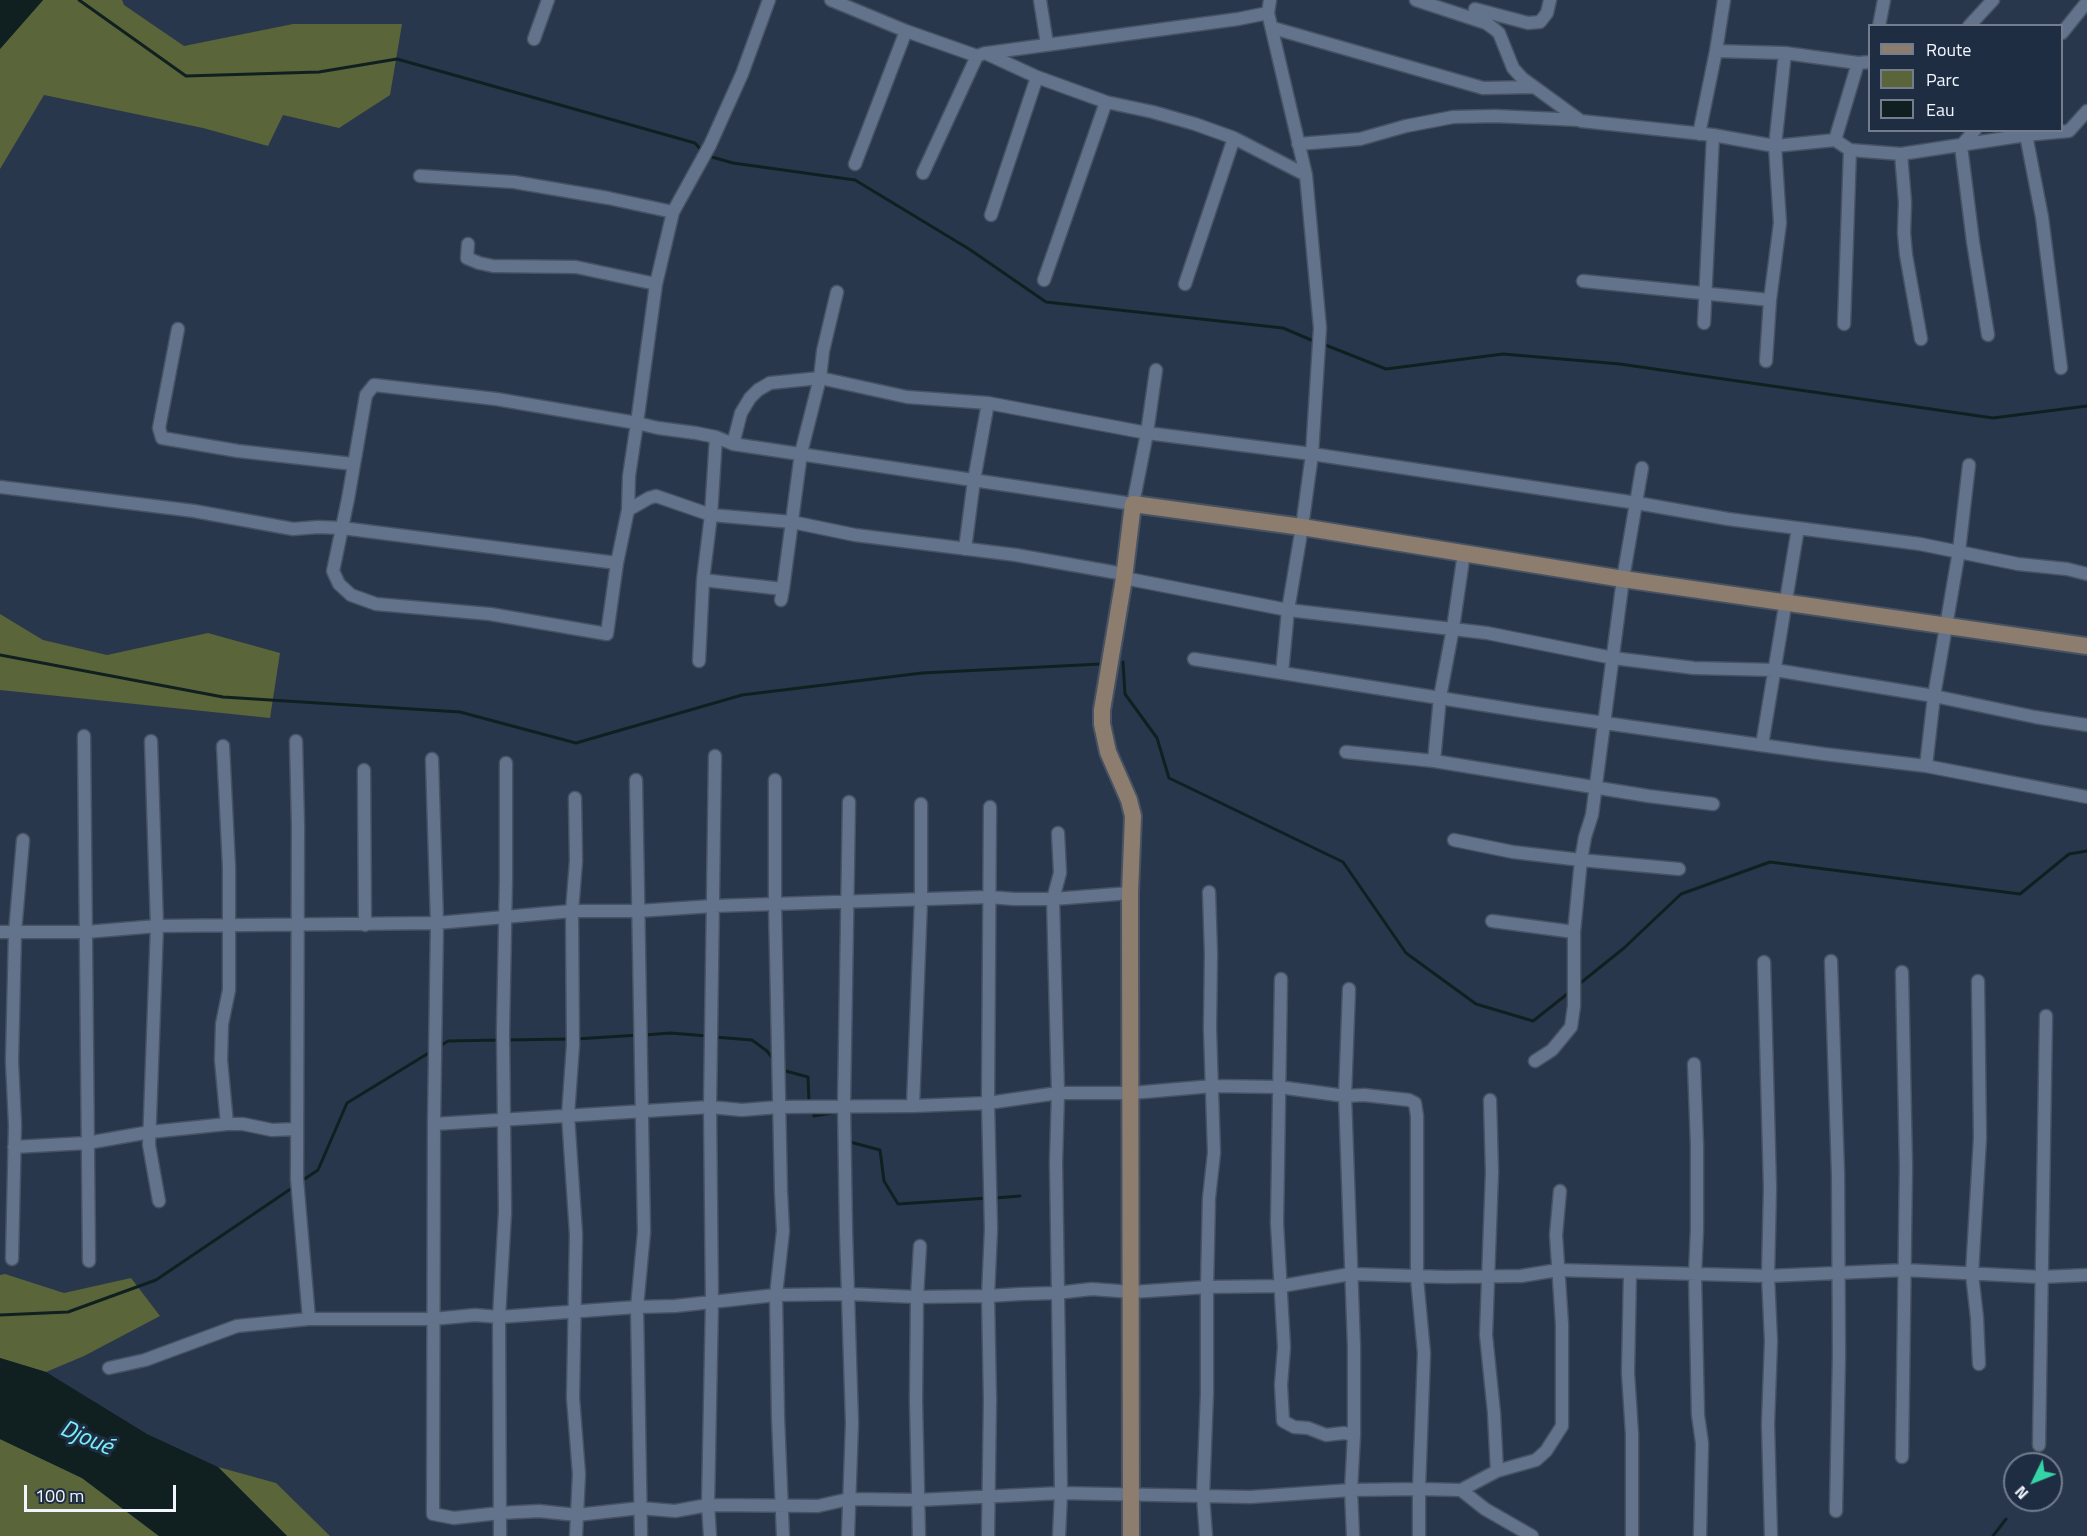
<!DOCTYPE html>
<meta charset="utf-8">
<style>
body{margin:0}
#map{position:relative;width:2087px;height:1536px;overflow:hidden;background:#29374c;font-family:"Titillium Web",sans-serif}
canvas{display:block}
.legend{position:absolute;left:1868px;top:24px;width:195px;height:108px;box-sizing:border-box;background:#1f2d42;border:2px solid #737d8d;margin:0;padding:8px 10px;list-style:none;font-size:18px;color:#f0f5fe}
.legend li{display:flex;align-items:center;gap:12px;height:30px}
.legend b{width:30px;border:2px solid #737d8d}
.north{position:absolute;left:2003px;top:1452px;width:60px;height:60px;box-sizing:border-box;background:#1f2d42;border:2px solid #737d8d;border-radius:50%;rotate:227deg;font-size:16px;font-weight:700;line-height:24px;text-align:center;color:#f0f5fe}
.north::after{content:'';display:block;margin:auto;width:21px;height:27px;background:#35d4a7;clip-path:polygon(50% 0,100% 100%,50% 72%,0 100%)}
.scale{position:absolute;left:24px;top:1485px;width:152px;height:27px;box-sizing:border-box;border:3px solid #f0f5fe;border-top:0;padding-left:8px;font-size:18px;line-height:21px;white-space:nowrap;color:#f0f5fe;-webkit-text-stroke:4px #1f2d42;paint-order:stroke}
</style>
<div id="map">
<canvas width="2087" height="1536"></canvas>
<ul class="legend">
<li><b style="height:8px;background:#8d7d6e"></b>Route</li>
<li><b style="height:16px;background:#5a6539"></b>Parc</li>
<li><b style="height:16px;background:#102021"></b>Eau</li>
</ul>
<div class="north">N</div>
<div class="scale">100 m</div>
</div>
<script>
const context = document.querySelector('canvas').getContext('2d');
context.lineJoin = 'round';
function paint(path, color) { context.fillStyle = color; context.fill(path, 'evenodd'); }
const shape = rows => new Path2D(rows.map(r => 'M' + r).join(''));
function trace(path, color, width, dash) { context.strokeStyle = color; context.lineWidth = width; context.lineCap = dash ? 'butt' : 'round'; context.setLineDash(dash || []); context.stroke(path); }
function label(font, color, halo, rows, align = 'center') {
  context.font = font + ' "Titillium Web",sans-serif'; context.lineWidth = 6; context.setLineDash([]); context.textBaseline = 'middle'; context.strokeStyle = halo; context.fillStyle = color; for (const [text, x, y, turn = 0] of rows) {
    context.save(); context.translate(x, y); context.rotate((+turn || 0) * Math.PI / 180); context.textAlign = isNaN(turn) ? turn : align; if (halo) context.strokeText(text, 0, 0); context.fillText(text, 0, 0); context.restore();
  }
}
const green = shape([
 [43,0,122,0,124,5,184,46,293,24,402,24,390,95,339,128,283,115,268,146,203,128,44,95,0,169,0,49],
 [0,614,43,640,107,655,208,633,280,653,270,718,0,690],
 [5,1274,64,1293,131,1278,160,1316,84,1356,46,1372,0,1358,0,1275],
 [0,1439,82,1478,159,1536,0,1536],
 [218,1467,276,1483,330,1536,287,1536]
]);
const water = shape([
 [0,0,43,0,0,49],
 [0,1358,46,1372,147,1434,218,1467,287,1536,159,1536,82,1478,0,1439]
]);
const stream = shape([
 [79,0,186,76,319,72,397,59,695,143,703,152],
 [708,156,733,163,855,180,969,249,1046,302,1283,328,1316,342],
 [1323,344,1386,369,1503,354,1620,364,1993,418,2087,406],
 [0,655,223,697,460,712,576,743,742,695,922,673,1101,664],
 [1123,662,1125,694,1157,738,1169,778,1343,862,1406,953,1476,1004,1533,1021,1571,991],
 [1578,985,1624,948,1681,894,1770,862,2020,894,2069,854,2087,851],
 [645,1035,670,1033,708,1036],
 [714,1037,752,1040,767,1051,774,1060],
 [576,1039,639,1035],
 [507,1040,570,1039],
 [440,1046,448,1041,501,1040],
 [782,1070,808,1077,809,1102],
 [813,1111,814,1116,838,1112],
 [850,1142,880,1150,884,1181,898,1204,988,1198],
 [300,1182,318,1170,347,1103,432,1051],
 [995,1198,1020,1196],
 [0,1315,68,1312,156,1280,295,1186],
 [1993,1536,2006,1519]
]);
const street = shape([
 [769,0,742,74,710,145,673,212,656,284,637,423,629,476,628,510,617,563,607,634,490,614,376,604,351,595,339,584,333,571,348,499,366,395,374,385,496,399,637,423,658,428,696,433,716,437,733,444,1133,504,1147,433,1156,370],
 [831,0,906,31,977,56,985,53,1037,77,1106,102,1153,112,1195,124,1234,138,1306,175,1320,328,1312,454,1302,527,1288,610,1282,673],
 [1040,0,1047,44],
 [1270,0,1268,13,1306,175],
 [1416,0,1486,23,1493,28,1499,33,1513,68,1522,78,1581,121,1713,135,1775,146,1835,140,1850,150,1901,154,2026,135,2069,131,2087,111],
 [1475,9,1528,23,1540,22,1547,13,1550,0],
 [1879,26,1884,0],
 [1969,26,1993,0],
 [1273,28,1483,88,1534,87],
 [2062,33,2087,2],
 [534,39,548,0],
 [1716,51,1724,0],
 [987,53,1238,19,1268,13],
 [1975,130,1961,146,1973,242,1988,335],
 [1699,134,1716,51,1785,53,1858,63,1870,62],
 [2026,135,2042,217,2061,368],
 [1835,140,1858,63],
 [1298,144,1360,139,1406,126,1453,117,1495,116,1579,120],
 [1901,154,1905,202,1904,233,1906,255,1921,339],
 [855,164,906,31],
 [923,173,977,56],
 [420,176,514,182,608,198,673,212],
 [991,215,1037,77],
 [468,244,467,258,479,263,493,266,576,267,656,284],
 [1044,280,1106,102],
 [1583,281,1770,300],
 [1185,284,1234,138],
 [1704,323,1713,135],
 [1844,324,1850,150],
 [178,329,159,428,162,438,238,451,353,464],
 [1766,361,1770,300,1780,223,1775,146,1785,53],
 [733,444,741,413,750,398,758,390,770,383,820,378,907,397,988,403,1147,433,1312,454,1637,503,1728,519,1920,544,2018,564,2067,569,2087,574],
 [0,487,194,511,293,529,318,527,342,528,617,563],
 [628,510,649,498,656,496,711,515,792,522,855,535,1016,555,1124,574],
 [965,549,974,480,988,403],
 [1124,578,1288,610,1487,633,1613,658,1694,668,1775,670,1934,696,2035,717,2087,725],
 [703,580,783,589,781,600],
 [783,589,801,453,820,378,823,351,837,292],
 [1194,659,1541,714,1824,754,1926,766,2087,797],
 [699,661,703,580,711,515,716,437],
 [84,736,89,1261],
 [151,741,157,926,149,1145,159,1201],
 [296,741,298,826,297,1179,309,1319],
 [1762,745,1798,528],
 [223,746,229,867,229,990,222,1024,221,1060,227,1124],
 [1346,752,1434,761,1648,796,1713,804],
 [432,759,437,923,434,1124,433,1514,454,1518,500,1513,539,1511,577,1515,640,1508,675,1511,708,1505,818,1506,849,1499,919,1500,1061,1493,1250,1497,1351,1490,1419,1489,1461,1490,1485,1509,1532,1536],
 [1434,761,1440,697,1453,628,1464,553],
 [1926,766,1934,696,1959,551,1969,465],
 [364,770,365,925],
 [636,780,644,1232,637,1307,641,1536],
 [775,780,775,905,781,1192,783,1231,776,1295,778,1417,783,1536],
 [575,798,576,861,572,911,573,1045,568,1115,576,1234,573,1398,579,1474,576,1536],
 [1058,833,1060,873,1053,899,1058,1093,1056,1162,1061,1493,1059,1536],
 [1454,840,1513,852,1581,860,1679,869],
 [1492,921,1574,932],
 [0,932,86,932,157,926,437,923,572,911,638,911,713,906,989,897,1014,899,1053,899,1130,893],
 [1831,961,1838,1174,1839,1355,1836,1511],
 [1764,962,1770,1188,1768,1276,1771,1341,1768,1424,1771,1536],
 [1281,979,1277,1223,1284,1347,1281,1385,1283,1421,1294,1427,1308,1428,1326,1435,1344,1433,1354,1435],
 [1978,981,1980,1138,1972,1274,1977,1318,1979,1364],
 [1349,989,1345,1096,1354,1347,1354,1435,1351,1490,1353,1536],
 [1535,1061,1552,1050,1571,1027,1574,1006,1574,932,1581,860,1585,837,1592,815,1623,579,1642,468],
 [1694,1064,1697,1145,1697,1229,1695,1275,1698,1415,1702,1443,1700,1536],
 [1490,1100,1492,1172,1486,1335,1494,1413,1497,1471],
 [913,1106,921,900,921,804],
 [434,1124,710,1107,742,1110,779,1107,913,1106,988,1103,1058,1093,1132,1093,1213,1086,1279,1087,1345,1096,1364,1095,1409,1100,1415,1103,1417,1116,1417,1278,1424,1353,1419,1489,1419,1536],
 [14,1147,87,1143,150,1132,227,1124,243,1124,272,1130,297,1129],
 [12,1259,15,1125,12,1061,15,932,23,840],
 [1630,1273,1628,1373,1632,1434,1632,1536],
 [109,1368,145,1360,237,1326,309,1319,433,1319,475,1315,499,1317,637,1307,675,1306,776,1295,849,1294,917,1297,988,1296,1020,1294,1056,1293,1092,1289,1132,1292,1207,1287,1282,1286,1350,1274,1446,1277,1521,1276,1558,1270,1768,1276,1905,1270,2041,1277,2087,1275],
 [2039,1445,2046,1016],
 [1902,1457,1906,1167,1902,972],
 [1461,1490,1497,1471,1536,1460,1546,1451,1562,1426,1562,1324,1556,1235,1560,1191],
 [500,1536,499,1317,505,1212,503,1031,506,878,506,763],
 [710,1536,708,1505,712,1302,710,1107,715,756],
 [848,1536,852,1423,846,1231,844,1105,849,802],
 [919,1536,916,1401,917,1297,920,1246],
 [988,1536,990,1400,988,1296,991,1229,988,1103,990,807],
 [1206,1536,1203,1496,1207,1393,1207,1287,1209,1198,1214,1153,1210,1029,1211,954,1209,892]
]);
const secondary = shape([
 [1131,1536,1130,893,1133,816,1129,800,1108,752,1102,724,1102,710,1124,578,1133,504,1302,527,1623,579,2087,646]
]);
const waterNames = [
 ["Djoué",86,1439,23]
];
paint(green, '#5a6539');
paint(water, '#102021');
trace(stream, '#102021', 3);
trace(street, '#475263', 15);
trace(secondary, '#475263', 20);
trace(street, '#63738c', 12);
trace(secondary, '#8d7d6e', 16);
label('italic 24px', '#77f0fc', '#1f2d42', waterNames);
</script>
